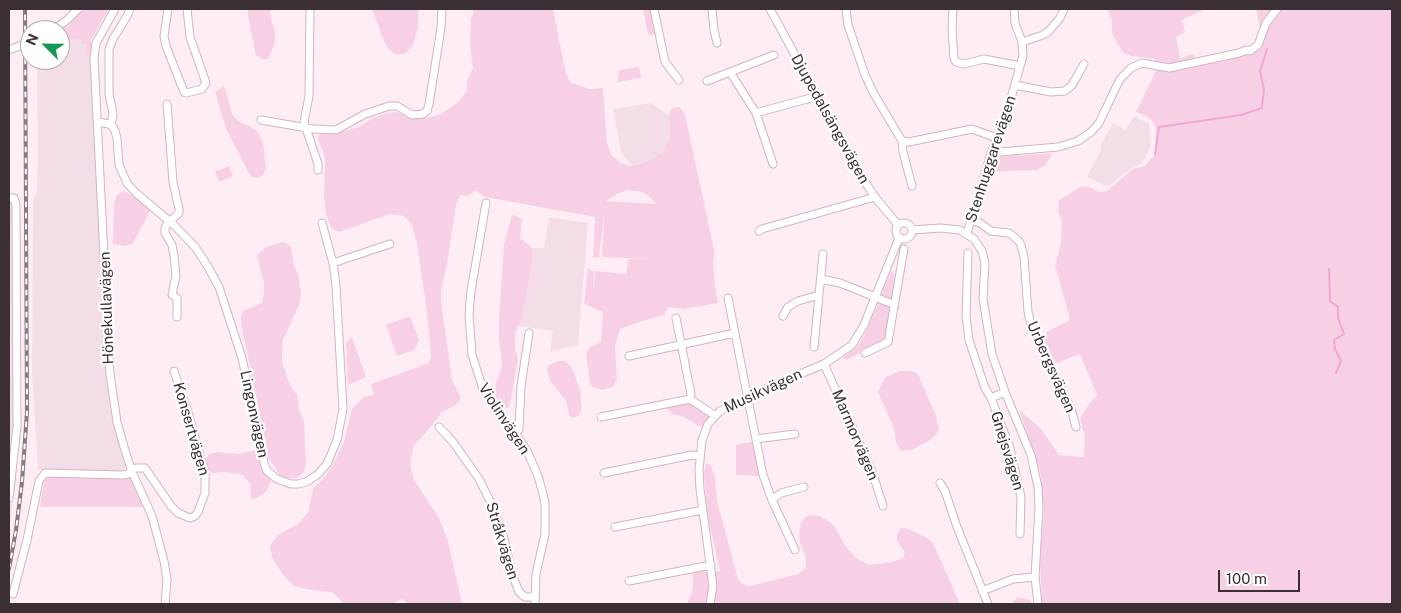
<!DOCTYPE html>
<meta charset="utf-8">
<style>
body{margin:0}
#map{position:relative;width:1401px;height:613px;overflow:hidden;background:#ffedf6;font-family:"Public Sans",sans-serif}
canvas{display:block}
.frame{position:absolute;inset:0;border:10px solid #3a2f35;pointer-events:none}
.north{position:absolute;left:20px;top:20px;width:50px;height:50px;box-sizing:border-box;background:#fff;border:1px solid #b0acae;border-radius:50%;rotate:293deg;font-size:14px;font-weight:700;line-height:20px;text-align:center;color:#3a2f35}
.north::after{content:'';display:block;margin:auto;width:18px;height:22px;background:#179856;clip-path:polygon(50% 0,100% 100%,50% 72%,0 100%)}
.scale{position:absolute;left:1218px;top:570px;width:82px;height:22px;box-sizing:border-box;border:2px solid #3a2f35;border-top:0;padding-left:6px;font-size:15px;line-height:18px;white-space:nowrap;color:#3a2f35;-webkit-text-stroke:4px #fff;paint-order:stroke}
</style>
<div id="map">
<canvas width="1401" height="613"></canvas>
<div class="frame"></div>
<div class="north">N</div>
<div class="scale">100 m</div>
</div>
<script>
const context = document.querySelector('canvas').getContext('2d');
context.lineJoin = 'round';
function paint(path, color) { context.fillStyle = color; context.fill(path, 'evenodd'); }
const shape = rows => new Path2D(rows.map(r => 'M' + r).join(''));
function trace(path, color, width, dash) { context.strokeStyle = color; context.lineWidth = width; context.lineCap = dash ? 'butt' : 'round'; context.setLineDash(dash || []); context.stroke(path); }
function label(font, color, halo, rows, align = 'center') {
  context.font = font + ' "Public Sans",sans-serif'; context.lineWidth = 4.5; context.setLineDash([]); context.textBaseline = 'middle'; context.strokeStyle = halo; context.fillStyle = color; for (const [text, x, y, turn = 0] of rows) {
    context.save(); context.translate(x, y); context.rotate((+turn || 0) * Math.PI / 180); context.textAlign = isNaN(turn) ? turn : align; if (halo) context.strokeText(text, 0, 0); context.fillText(text, 0, 0); context.restore();
  }
}
const built = shape([
 [82,39,86,44,89,55,93,55,106,364,110,404,119,444,127,466,123,470,38,470,32,372,33,202,37,190,38,152,37,72,38,60,60,60,60,41],
 [651,103,668,115,670,124,669,140,662,152,652,159,631,166,621,151,613,109],
 [1134,116,1149,124,1151,145,1142,164,1134,166,1108,187,1087,177,1100,152,1101,145,1113,123,1126,130],
 [9,202,19,202,18,434,16,478,9,532],
 [549,217,588,223,578,345,550,352,553,331,519,326,522,319,533,258,532,248,544,248]
]);
const green = shape([
 [84,9,109,9,91,40,91,54,89,55,86,54,86,44,81,44,81,39,60,41,60,30,68,26],
 [248,9,271,9,270,15,275,32,275,42,269,58,264,60,256,55,248,17],
 [372,9,418,9,418,28,413,45,406,53,398,55,391,52,384,41],
 [472,9,553,9,565,70,570,82,589,89,603,88,607,143,611,155,621,163,631,166,639,164,652,159,662,152,669,140,670,124,668,115,673,108,680,107,685,115,715,254,713,262,715,287,718,303,684,309,670,307,663,315,639,322,620,329,615,346,617,379,613,387,603,390,592,387,590,382,586,354,590,347,601,342,603,312,584,304,588,268,594,272,593,287,600,288,594,287,595,271,626,274,626,279,628,259,651,259,602,257,604,215,599,258,593,257,595,217,485,197,475,190,468,196,460,195,456,205,447,264,441,290,441,302,452,380,461,398,456,405,442,412,429,429,414,445,410,464,414,480,439,518,448,541,462,604,407,604,403,599,391,604,343,604,340,599,332,592,310,590,294,586,283,575,272,557,270,546,278,535,298,524,308,513,313,489,323,479,332,466,344,442,352,409,364,397,374,395,371,384,429,363,431,356,427,313,417,243,412,225,404,216,390,214,339,232,331,228,326,214,324,198,325,158,318,138,320,134,345,131,361,126,371,119,383,114,396,112,418,119,431,117,441,114,457,103,466,92,468,78,473,68,470,45,471,18,474,13],
 [628,190,642,192,649,196,656,204,606,201,617,194],
 [643,9,652,9,657,34,648,35],
 [1107,9,1205,9,1182,20,1185,32,1176,37,1180,59,1191,54,1194,55,1195,59,1239,51,1246,46,1252,49,1261,32,1256,9,1392,9,1392,604,1042,604,1040,562,1044,511,1041,475,1019,410,1041,429,1059,455,1084,457,1085,438,1080,418,1087,407,1097,395,1080,354,1054,364,1040,335,1070,320,1055,265,1061,243,1062,222,1058,212,1059,200,1082,186,1089,187,1099,192,1107,191,1133,169,1145,166,1155,154,1156,128,1152,121,1147,116,1136,112,1157,69,1155,59,1131,56,1124,53,1117,44,1112,32,1112,20],
 [639,67,641,78,617,82,619,70],
 [224,86,233,116,241,123,251,127,258,132,263,142,266,169,263,175,258,178,251,177,226,129,215,92],
 [1052,153,1050,158,1044,166,1037,170,990,172,993,161,997,157],
 [229,166,233,176,219,182,215,172],
 [124,191,148,205,150,211,133,243,126,246,113,244,114,203,117,195],
 [512,215,517,216,522,220,520,238,532,248,533,258,522,319,515,333,515,347,518,359,511,400,508,408,501,409,494,399,496,383,502,366,499,338,499,319,504,244],
 [284,242,291,247,293,262,298,275,301,292,299,305,283,340,282,353,282,362,290,385,297,395,299,410,304,422,306,466,303,473,296,478,288,478,280,475,269,459,241,323,241,317,243,311,262,303,264,293,264,283,257,255,266,247],
 [891,271,898,277,894,302,881,297],
 [879,302,893,308,887,340,846,360,843,357,856,348,864,336],
 [410,316,419,340,414,350,397,356,386,325],
 [352,337,366,377,348,385,346,343],
 [558,361,566,361,573,370,580,391,582,408,579,416,572,418,569,415,566,401,551,382,547,370,549,365],
 [900,371,913,371,918,374,936,416,939,430,935,436,927,442,911,450,901,451,896,442,894,428,878,392,885,377],
 [691,402,709,417,705,425,700,427,684,417,672,414,666,408],
 [754,441,760,476,736,475,736,445],
 [257,450,260,462,271,480,267,491,255,499,251,498,250,484,243,475,227,472,212,473,208,470,206,459,209,454,217,452,239,454],
 [707,463,711,466,715,478,717,501,738,579,742,584,750,586,798,574,806,568,806,559,800,542,799,533,801,523,805,517,810,515,820,516,834,525,845,546,856,558,869,565,892,562,903,558,905,552,897,541,897,535,901,528,906,528,927,538,933,543,960,604,687,604,692,592,693,582,692,572,698,569,704,572,720,571,707,513,704,473,705,466],
 [130,476,144,507,40,507,44,482,48,477],
 [1017,597,1030,600,1032,604,1012,604]
]);
const stream = shape([
 [1155,154,1159,127,1241,115,1262,108,1264,89,1260,71,1267,49],
 [1329,269,1330,301,1338,307,1338,318,1344,334,1334,340,1335,349,1341,361,1336,373]
]);
const minor = shape([
 [115,9,96,43,94,58,110,374,117,422,124,447,132,472,152,516,164,561,167,580,165,604],
 [168,9,164,36,166,46,184,92,186,93,202,89,206,83,190,37,187,9],
 [310,9,309,96,304,122,318,164,318,170],
 [654,9,665,62,679,80],
 [712,9,714,30,717,43],
 [770,9,861,176,875,197,898,225],
 [846,9,848,25,865,75,874,94,902,141,903,152,912,186],
 [953,9,952,30,954,58,956,62,964,64,984,59,1020,66],
 [53,30,67,20,78,9],
 [1022,42,1043,35,1049,31,1060,18,1064,9],
 [9,50,30,42],
 [730,72,756,113,773,164],
 [707,81,774,55],
 [1015,85,1051,92,1065,91,1072,85,1084,64],
 [167,104,173,182,179,209,179,213,167,224,165,228,165,233,172,245,174,256,176,275,172,295,177,298,177,317],
 [756,113,818,96],
 [261,120,313,129,336,130,365,114,389,106,397,106,412,115,423,114,427,111,429,104,441,28,442,9],
 [98,122,109,124,114,128,117,138,119,165,127,183,136,193,175,226,195,247,207,265,219,287,242,358,264,463,267,471,277,479,291,484,298,484,306,482,317,475,327,464,337,440,343,409,336,285,333,263,322,223],
 [111,125,113,114,109,94,109,49,113,39,127,16,130,9],
 [902,141,909,142,972,129,997,138],
 [992,151,1000,152,1058,147,1078,141,1091,132,1099,123,1120,79,1131,68,1142,63,1169,68,1239,53,1246,50,1250,51,1258,45,1266,23,1277,9],
 [9,198,14,198,16,205,17,427,9,498],
 [486,203,471,291,469,314,472,355,483,389,495,408,516,434,528,453,538,476,543,494,545,503,545,534,536,574,535,604],
 [971,220,980,223,991,231,1009,233,1018,240,1021,245,1024,257,1028,312,1031,324,1071,409,1076,427],
 '896 231a8 8 0 1 1 16 0a8 8 0 1 1-16 0Z',
 [912,230,941,228,960,230,974,239,982,251,985,263,983,299,992,354,1005,392,1031,455,1038,487,1039,508,1035,577,1038,604],
 [759,231,762,229,875,197],
 [967,233,979,195,990,156,1005,119,1023,56,1022,42,1015,23,1014,9],
 [968,253,966,316,969,340,985,388,991,398,1010,448,1021,497,1020,534],
 [333,263,390,244],
 [821,279,840,283,895,305],
 [728,298,763,475,772,500,795,550],
 [783,316,788,307,798,301,819,295],
 [676,318,691,394,690,399],
 [814,347,823,254],
 [865,353,888,342,904,249],
 [629,356,735,333],
 [824,364,872,471,883,506],
 [991,398,1005,392],
 [690,399,714,415],
 [601,417,690,399],
 [439,427,453,442,479,479,490,501,504,538,512,574,519,592,525,597,535,597],
 [516,434,519,429,521,386,529,333],
 [756,439,795,434],
 [604,473,692,455,700,456],
 [940,483,945,491,957,527,988,604],
 [772,500,781,493,804,487],
 [615,527,703,510],
 [629,581,711,565],
 [982,591,1013,579,1035,577],
 [13,594,27,540,39,481,45,473,123,475,128,474,136,468,145,468,171,506,178,513,190,518,195,516,198,512,205,493,205,473,187,409,174,371],
 [710,604,713,586,700,489,699,470,702,440,708,424,720,411,765,389,824,364,852,345,864,325,899,238]
]);
const rail = shape([
 [9,569,16,530,22,482,27,412,25,9]
]);
const streetNames = [
 ["Djupedalsängsvägen",830,119,61],
 ["Stenhuggarevägen",991,159,-72],
 ["Hönekullavägen",107,308,-92],
 ["Urbergsvägen",1051,367,66],
 ["Musikvägen",763,391,-25],
 ["Lingonvägen",254,414,78],
 ["Violinvägen",504,419,57],
 ["Konsertvägen",191,429,74],
 ["Marmorvägen",855,435,67],
 ["Gnejsvägen",1007,451,73],
 ["Stråkvägen",502,541,73]
];
paint(built, '#f3dde9');
paint(green, '#f8d0e6');
trace(stream, '#f0a8d2', 2);
trace(minor, '#d0b4c4', 9);
trace(minor, '#fff', 7);
trace(rail, '#887a82', 4);
trace(rail, '#fff', 2, [5.5]);
label('15px', '#3a2f35', '#fff', streetNames);
</script>
